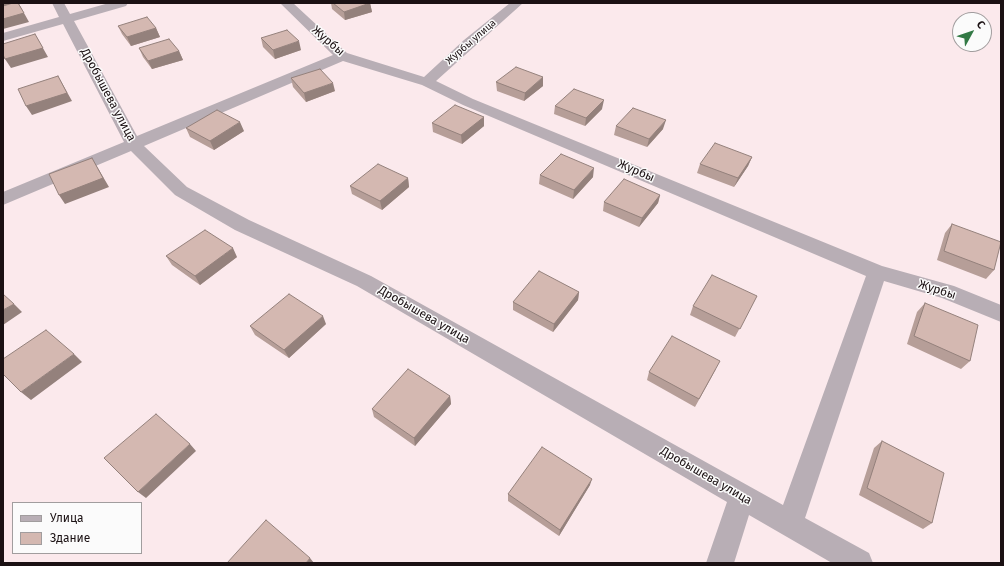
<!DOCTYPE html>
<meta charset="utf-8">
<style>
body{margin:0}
#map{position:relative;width:1004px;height:566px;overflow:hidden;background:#fbe9ec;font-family:"Fira Sans",sans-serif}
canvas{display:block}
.frame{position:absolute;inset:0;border:4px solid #1b1113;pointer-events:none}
.legend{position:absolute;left:12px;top:502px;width:130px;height:52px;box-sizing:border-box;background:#fbfbfb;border:1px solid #a19d9e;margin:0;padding:5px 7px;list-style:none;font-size:12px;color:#1b1113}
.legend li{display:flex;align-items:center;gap:8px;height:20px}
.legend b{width:20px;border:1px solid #a19d9e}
.north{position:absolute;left:952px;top:12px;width:40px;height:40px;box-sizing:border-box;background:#fbfbfb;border:1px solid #a19d9e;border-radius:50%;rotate:50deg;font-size:11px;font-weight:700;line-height:16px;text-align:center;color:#1b1113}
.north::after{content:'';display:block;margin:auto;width:14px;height:18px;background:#327945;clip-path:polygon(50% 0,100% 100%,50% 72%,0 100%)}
</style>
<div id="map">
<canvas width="1004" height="566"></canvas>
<div class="frame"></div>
<ul class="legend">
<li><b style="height:5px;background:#b8aeb5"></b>Улица</li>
<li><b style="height:11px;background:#d4b8b1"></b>Здание</li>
</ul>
<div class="north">С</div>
</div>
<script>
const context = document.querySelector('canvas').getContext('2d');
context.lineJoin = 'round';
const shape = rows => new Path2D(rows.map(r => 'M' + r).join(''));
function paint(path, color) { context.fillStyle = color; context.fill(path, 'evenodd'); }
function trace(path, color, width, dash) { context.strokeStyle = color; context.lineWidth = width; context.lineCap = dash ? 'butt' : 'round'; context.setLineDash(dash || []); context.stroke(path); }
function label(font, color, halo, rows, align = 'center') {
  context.font = font + ' "Fira Sans",sans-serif'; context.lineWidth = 3; context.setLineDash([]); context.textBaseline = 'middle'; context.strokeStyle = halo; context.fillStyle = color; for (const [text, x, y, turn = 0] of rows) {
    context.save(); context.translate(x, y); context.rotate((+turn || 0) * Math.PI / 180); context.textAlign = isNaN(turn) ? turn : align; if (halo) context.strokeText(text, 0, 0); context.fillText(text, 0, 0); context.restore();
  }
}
const minor = shape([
 [52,3,64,3,70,14,109,3,128,3,126,6,74,21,137,136,333,55,280,3,293,3,347,53,424,77,464,40,510,3,523,3,436,81,473,99,882,266,954,286,1001,305,1001,322,942,298,884,281,805,518,869,553,873,563,832,563,749,515,734,563,706,563,727,502,357,286,235,230,175,195,131,151,3,205,3,192,124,142,63,24,3,41,3,33,59,17,52,3],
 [343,61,422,85,463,105,866,276,783,505,371,276,249,220,187,187,144,146,343,61]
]);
const wall = shape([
 [331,3,370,3,372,12,345,20,332,9],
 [118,26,156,28,160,37,131,46,122,34],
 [261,38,301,50,275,59,263,47],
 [139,48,179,51,183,60,152,69,143,57],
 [291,78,335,91,306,102,293,87],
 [496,82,543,86,524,101,497,91],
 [555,106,602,109,585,126,554,114],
 [484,117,484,126,462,144,433,132,432,123],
 [616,126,663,129,647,147,614,135],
 [186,128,244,131,214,150,190,137],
 [752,157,748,166,734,187,697,173,700,164],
 [540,175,593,177,573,199,539,184],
 [408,178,409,187,382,210,352,194,350,186],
 [660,195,658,203,639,227,603,211,604,202],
 [952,224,994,270,986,279,937,260,945,233],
 [166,256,237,257,200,285,172,265],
 [579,292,578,300,553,332,513,310,513,302],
 [757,296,735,337,690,315,693,306],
 [925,303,970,361,961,369,907,344,917,312],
 [326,324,289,358,255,335,250,326],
 [716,369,695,407,647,380,649,372],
 [450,396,451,404,415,446,374,417,372,409],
 [882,441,932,523,923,529,859,495,874,448],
 [590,485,559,536,508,501,508,494]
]);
const shadedWall = shape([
 [3,3,21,3,19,4,29,22,3,29],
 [370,3,372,12,345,20,344,12],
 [156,28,160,37,131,46,127,37],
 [35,34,48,57,11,68,5,59],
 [299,41,301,50,275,59,273,50],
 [179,51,183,60,152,69,148,61],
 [58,76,72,101,32,115,26,106],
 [543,77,543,86,524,101,525,93],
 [333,83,335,91,306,102,304,93],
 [604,100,602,109,585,126,586,118],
 [484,117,484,126,462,144,461,135],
 [666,120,663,129,647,147,649,139],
 [240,122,244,131,214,150,210,141],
 [752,157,748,166,734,187,738,178],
 [92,158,109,187,65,204,59,195],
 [594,168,593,177,573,199,574,190],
 [408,178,409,187,382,210,380,201],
 [660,195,658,203,639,227,642,218],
 [233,248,237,257,200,285,195,276],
 [579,292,578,300,553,332,554,324],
 [14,304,22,312,3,325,3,310],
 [323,316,326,324,289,358,284,350],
 [74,354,82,362,31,400,21,392],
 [450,396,451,404,415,446,414,438],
 [190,444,196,451,146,498,138,492],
 [592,479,590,485,559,536,560,530],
 [310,558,314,563,306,563]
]);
const building = shape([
 [13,3,18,3,24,13,3,19,3,6,13,3],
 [333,3,370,3,344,12,333,3],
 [147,17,156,28,127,37,118,26,147,17],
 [287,30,299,41,273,50,261,38,287,30],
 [35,34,43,48,5,59,3,55,3,44,35,34],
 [169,39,179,51,148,61,139,48,169,39],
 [516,67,543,77,525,93,496,82,516,67],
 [320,69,333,83,304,93,291,78,320,69],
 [58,76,67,93,26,106,18,89,58,76],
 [574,89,604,100,586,118,555,106,574,89],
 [455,105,484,117,461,135,432,123,455,105],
 [633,108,666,120,649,139,616,126,633,108],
 [217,110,240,122,210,141,186,128,217,110],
 [715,143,752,157,738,178,700,164,715,143],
 [561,154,594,168,574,190,540,175,561,154],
 [92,158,103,178,59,195,49,174,92,158],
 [378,164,408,178,380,201,350,186,378,164],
 [624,179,660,195,642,218,604,202,624,179],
 [952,224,1001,242,994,270,944,251,952,224],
 [205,230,233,248,195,276,166,256,205,230],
 [539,271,579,292,554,324,513,302,539,271],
 [712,275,757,296,740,329,693,306,712,275],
 [3,294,14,304,3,310,3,294],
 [289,294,323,316,284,350,250,326,289,294],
 [925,303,978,325,970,361,914,336,925,303],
 [46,330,74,354,21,392,3,374,3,359,46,330],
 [672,336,720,361,699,399,649,372,672,336],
 [408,369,450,396,414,438,372,409,408,369],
 [156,414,190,444,138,492,104,458,156,414],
 [882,441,944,473,932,523,867,488,882,441],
 [542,447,592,479,560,530,508,494,542,447],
 [266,520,310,558,306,563,227,563,266,520]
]);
const farStreetnames = [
 ["Журбы улица",471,42,-41]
];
const streetNames = [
 ["Журбы",328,41,41],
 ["Дробышева улица",108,95,62],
 ["Журбы",636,171,23],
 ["Журбы",937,290,18],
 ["Дробышева улица",424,315,30],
 ["Дробышева улица",706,476,30]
];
paint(minor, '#b8aeb5');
paint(wall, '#b69e98');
paint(shadedWall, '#94817c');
paint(building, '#d4b8b1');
trace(building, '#94817c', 1);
label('10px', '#1b1113', '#fbfbfb', farStreetnames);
label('12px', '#1b1113', '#fbfbfb', streetNames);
</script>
